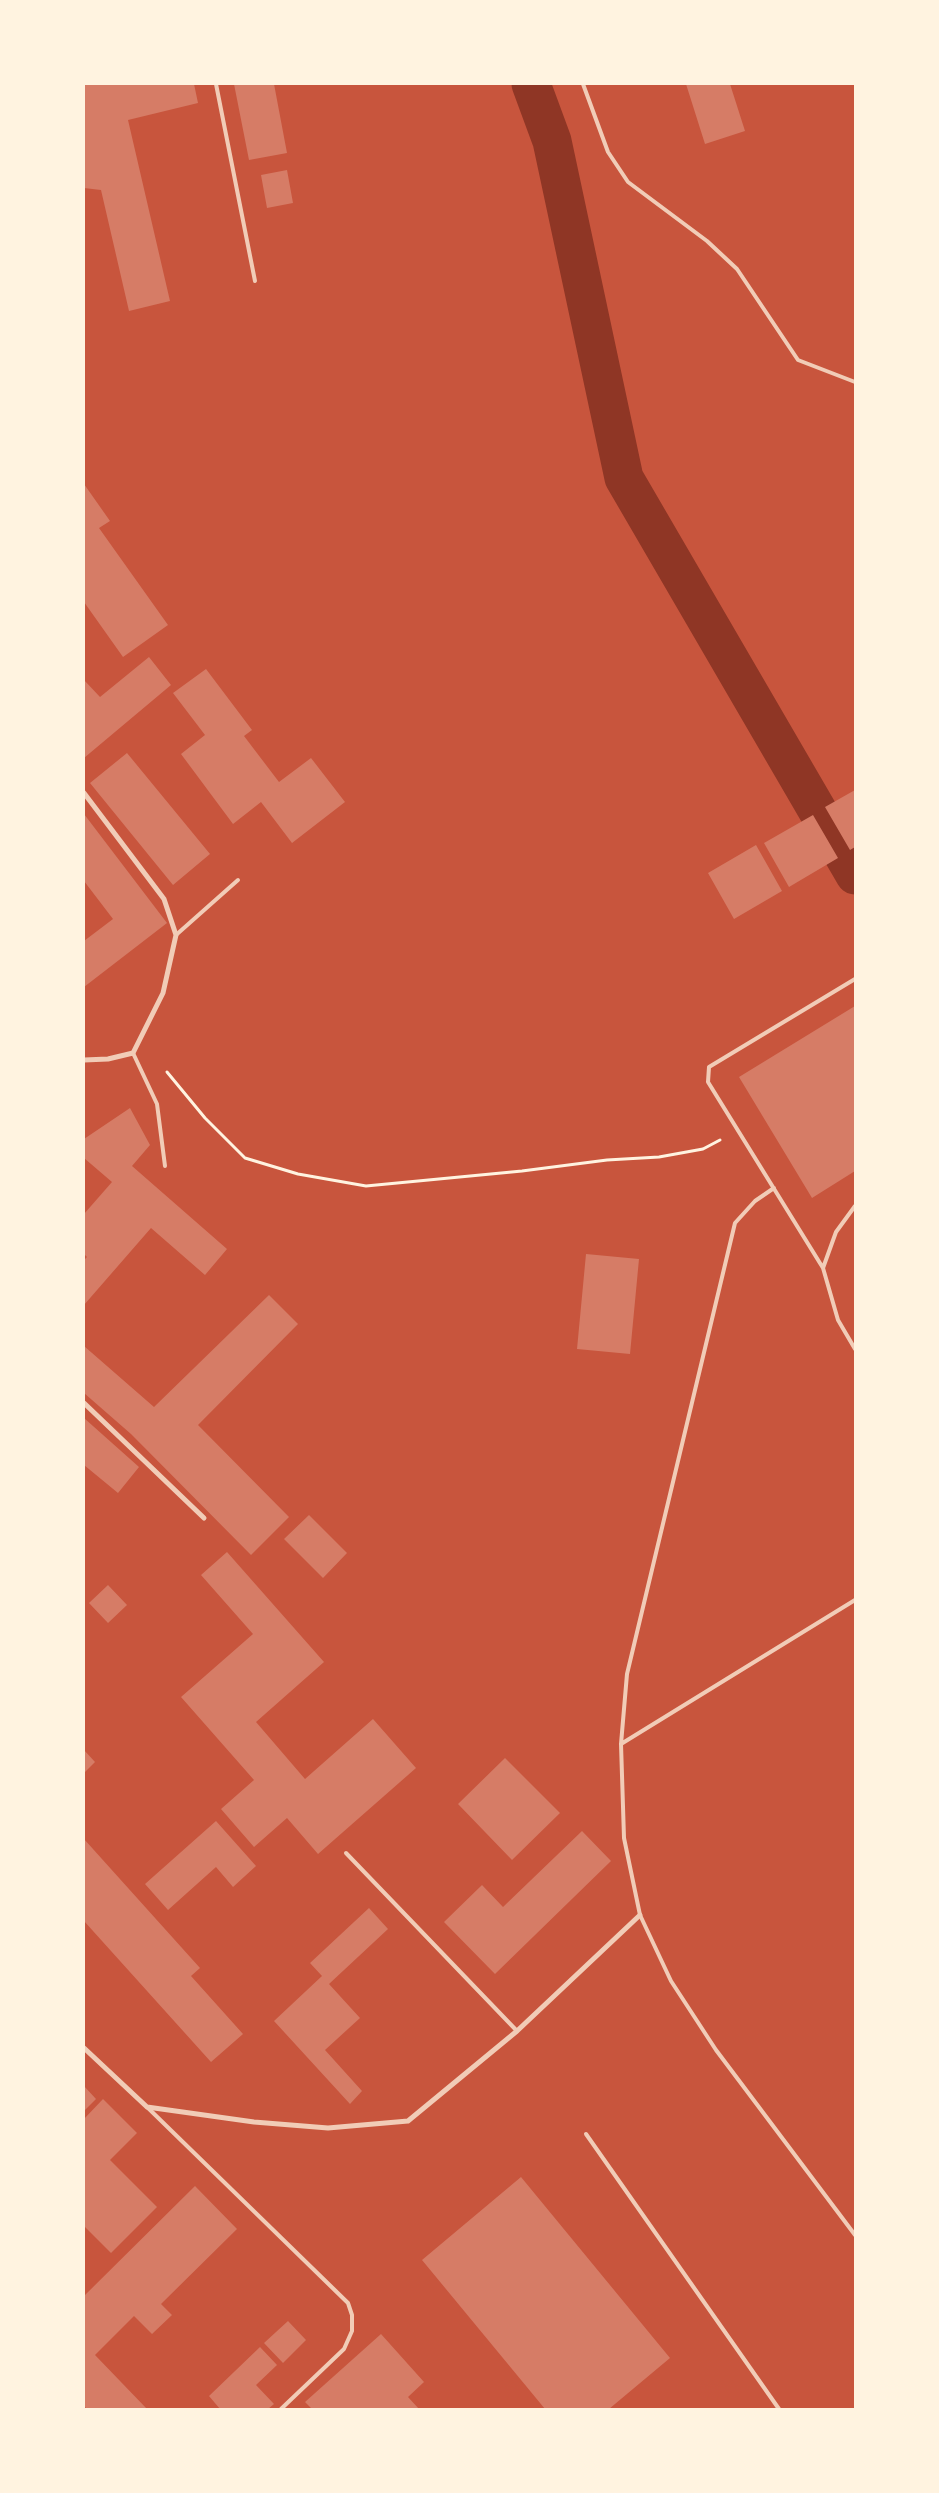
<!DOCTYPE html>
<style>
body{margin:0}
#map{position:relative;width:939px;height:2493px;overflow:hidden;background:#c8553d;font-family:"Roboto Condensed",sans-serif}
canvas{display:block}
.frame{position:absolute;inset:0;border:85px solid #fff3e0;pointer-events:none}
</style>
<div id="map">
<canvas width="939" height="2493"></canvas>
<div class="frame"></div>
</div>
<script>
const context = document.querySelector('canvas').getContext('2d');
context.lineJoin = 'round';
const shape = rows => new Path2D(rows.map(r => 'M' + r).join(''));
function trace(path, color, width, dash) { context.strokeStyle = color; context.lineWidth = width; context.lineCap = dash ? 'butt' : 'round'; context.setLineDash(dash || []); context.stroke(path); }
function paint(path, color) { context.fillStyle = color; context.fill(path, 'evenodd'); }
const canal = shape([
 [531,84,552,141,624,478,855,875]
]);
const building = shape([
 [84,84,194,84,198,103,128,120,170,301,129,311,101,190,84,188],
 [234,84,274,84,287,153,249,160],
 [686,84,730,84,745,131,705,144],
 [287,170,293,203,267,208,261,175],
 [84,484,110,521,99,528,168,625,123,657,84,602],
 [149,657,171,685,84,758,84,680,100,697],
 [206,669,252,730,244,736,279,782,311,758,345,802,292,843,261,802,233,824,181,754,205,735,173,693],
 [127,753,210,854,173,885,90,783],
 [855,790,855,847,850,850,825,807],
 [84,814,167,923,84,987,84,941,113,919,84,881],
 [813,815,838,858,789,887,764,843],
 [756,845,782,891,734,919,708,873],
 [855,1006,855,1171,812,1198,739,1077],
 [130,1108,150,1145,132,1166,227,1249,205,1275,151,1228,84,1305,84,1260,87,1257,84,1254,84,1214,112,1182,84,1158,84,1139],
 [586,1254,639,1259,630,1354,577,1349],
 [269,1295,298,1324,198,1425,289,1517,251,1555,131,1434,84,1393,84,1346,154,1407],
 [84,1418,139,1467,118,1493,84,1465],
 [309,1515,347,1553,323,1578,284,1539],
 [227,1552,324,1662,256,1722,305,1779,373,1719,416,1768,318,1854,287,1818,254,1847,221,1809,254,1780,181,1697,253,1634,201,1575],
 [108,1585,127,1605,108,1623,89,1603],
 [84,1750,95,1762,84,1773],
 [505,1758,560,1813,512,1860,458,1804],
 [216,1821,256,1866,233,1887,216,1867,168,1910,145,1884],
 [582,1831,611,1861,495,1974,444,1922,482,1885,503,1907],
 [84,1839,200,1968,191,1976,243,2034,211,2062,84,1921],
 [369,1908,388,1929,329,1984,360,2018,325,2050,362,2091,350,2104,274,2021,322,1976,310,1963],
 [84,2086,96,2099,84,2111],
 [103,2099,137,2133,110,2160,157,2207,111,2253,84,2226,84,2119],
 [521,2177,670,2358,609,2409,545,2409,422,2260],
 [195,2186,237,2229,161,2304,172,2315,152,2334,134,2316,95,2355,147,2409,87,2409,84,2406,84,2296],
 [288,2321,306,2340,283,2363,264,2343],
 [381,2334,424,2382,408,2397,419,2409,312,2409,305,2402],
 [260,2347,277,2365,256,2385,274,2404,268,2409,220,2409,209,2396]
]);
const path = shape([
 [167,1072,205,1118,245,1158,298,1174,366,1186,522,1171,607,1160,659,1157,703,1149,720,1140]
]);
const service = shape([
 [216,84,255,281],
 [583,84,608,152,628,182,707,241,737,269,798,360,855,382],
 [176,935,238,880],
 [133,1053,157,1104,165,1166],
 [774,1188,755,1201,735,1223,627,1674,621,1744,624,1838,640,1915,671,1981,716,2050,855,2235],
 [855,1206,836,1232,823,1268,838,1320,855,1349],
 [823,1268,708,1082,709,1067,855,979],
 [621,1744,855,1600],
 [346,1853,517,2031],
 [147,2107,348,2303,352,2315,352,2331,344,2349,281,2409],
 [586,2134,779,2409]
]);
const minor = shape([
 [84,793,164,899,176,935,163,993,133,1053,108,1059,84,1060],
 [84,1403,204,1518],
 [84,2048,147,2107,254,2122,328,2128,408,2121,517,2031,640,1915]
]);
trace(canal, '#8f3625', 39);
paint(building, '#d67c66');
trace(path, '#fff3e0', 3);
trace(service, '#f1ccb7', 4);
trace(minor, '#f1ccb7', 5);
</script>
